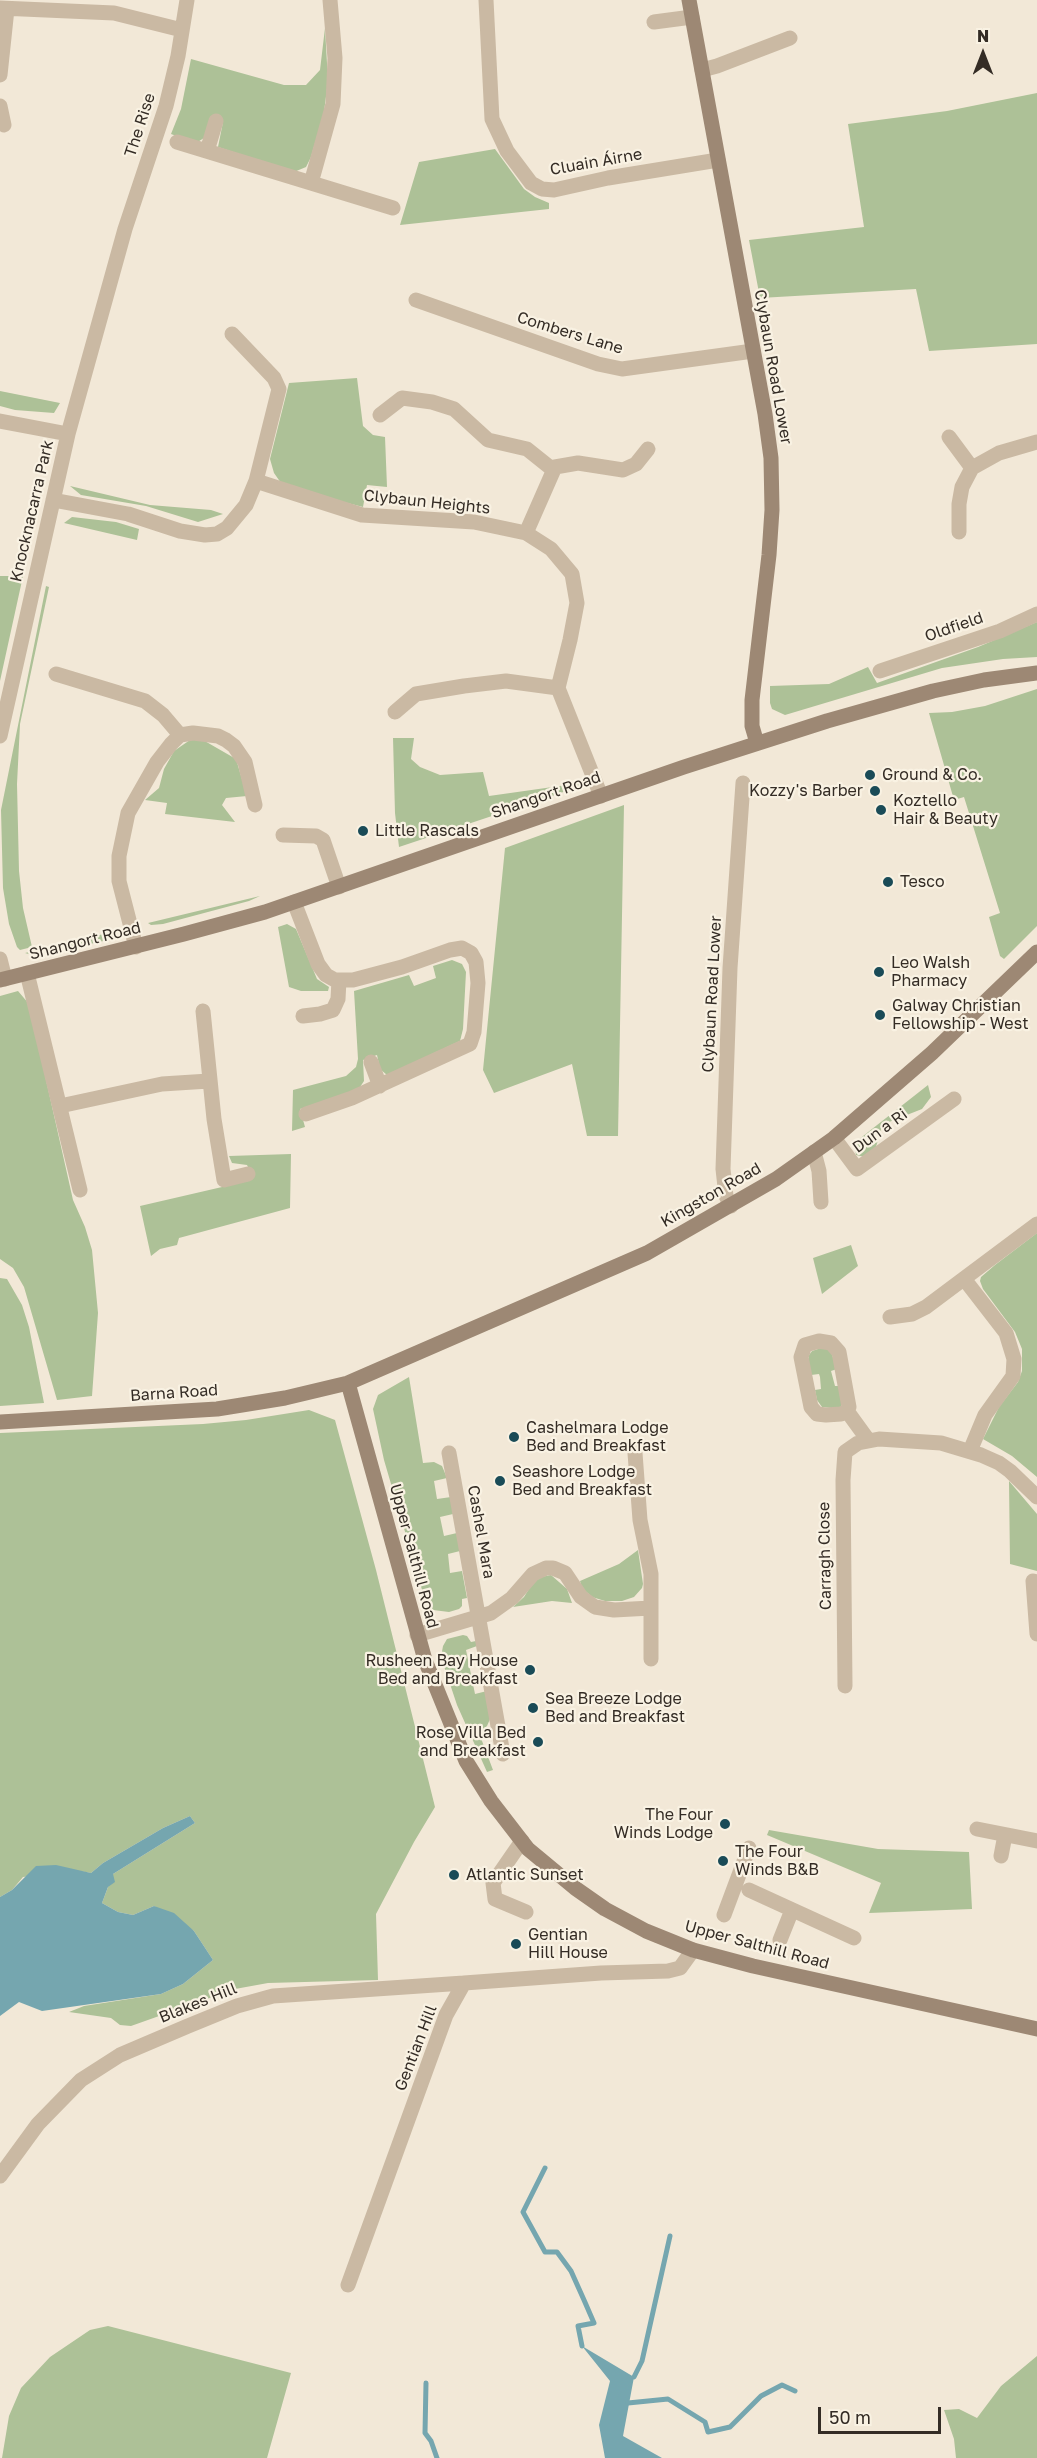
<!DOCTYPE html>
<meta charset="utf-8">
<style>
body{margin:0}
#map{position:relative;width:1037px;height:2458px;overflow:hidden;background:#f2e8d7;font-family:"Golos Text",sans-serif}
canvas{display:block}
.north{position:absolute;left:953px;top:24px;width:60px;height:60px;-webkit-text-stroke:4px #f9f2e3;paint-order:stroke;rotate:0deg;font-size:16px;font-weight:700;line-height:24px;text-align:center;color:#342c25}
.north::after{content:'';display:block;margin:auto;width:21px;height:27px;background:#342c25;clip-path:polygon(50% 0,100% 100%,50% 72%,0 100%)}
.scale{position:absolute;left:818px;top:2407px;width:123px;height:27px;box-sizing:border-box;border:3px solid #342c25;border-top:0;padding-left:8px;font-size:18px;line-height:21px;white-space:nowrap;color:#342c25;-webkit-text-stroke:4px #f9f2e3;paint-order:stroke}
</style>
<div id="map">
<canvas width="1037" height="2458"></canvas>
<div class="north">N</div>
<div class="scale">50 m</div>
</div>
<script>
const context = document.querySelector('canvas').getContext('2d');
context.lineJoin = 'round';
function paint(path, color) { context.fillStyle = color; context.fill(path, 'evenodd'); }
const shape = rows => new Path2D(rows.map(r => 'M' + r).join(''));
function trace(path, color, width, dash) { context.strokeStyle = color; context.lineWidth = width; context.lineCap = dash ? 'butt' : 'round'; context.setLineDash(dash || []); context.stroke(path); }
function label(font, color, halo, rows, align = 'center') {
  context.font = font + ' "Golos Text",sans-serif'; context.lineWidth = 4.5; context.setLineDash([]); context.textBaseline = 'middle'; context.strokeStyle = halo; context.fillStyle = color; for (const [text, x, y, turn = 0] of rows) {
    context.save(); context.translate(x, y); context.rotate((+turn || 0) * Math.PI / 180); context.textAlign = isNaN(turn) ? turn : align; if (halo) context.strokeText(text, 0, 0); context.fillText(text, 0, 0); context.restore();
  }
}
const green = shape([
 [325,28,328,81,324,112,311,157,306,167,294,172,218,147,223,122,212,118,204,138,196,143,171,134,181,109,191,59,284,85,306,85,320,70],
 [1037,93,1037,344,929,351,916,289,760,298,749,240,864,227,848,124,947,111],
 [495,149,524,189,535,197,549,203,549,209,400,225,419,162],
 [357,378,363,426,373,435,385,437,387,487,367,485,363,507,324,497,281,483,274,473,270,459,289,383],
 [0,391,60,403,54,413,15,410,0,406],
 [70,486,150,505,211,510,223,514,198,522,146,506,81,495],
 [72,517,116,522,139,529,137,540,64,523],
 [0,576,23,576,0,681],
 [46,586,49,587,20,724,17,784,19,871,23,908,32,947,20,950,17,947,9,924,3,888,1,810],
 [1037,622,1037,657,1003,659,942,668,785,715,772,709,770,703,770,686,829,684,868,667,877,683,978,647],
 [1037,689,1037,926,1004,959,1000,956,989,917,1000,913,964,797,954,800,929,713,952,712,985,706],
 [393,738,414,738,411,759,420,767,440,775,483,772,489,796,581,783,577,787,555,795,399,847,395,813],
 [190,740,203,740,236,759,247,796,226,798,222,805,235,822,165,814,167,803,145,800,159,788,164,769,174,751],
 [624,805,618,1136,587,1136,572,1064,494,1093,483,1070,505,848],
 [260,896,249,901,163,924,151,925,148,923],
 [287,924,296,929,317,979,329,987,328,991,301,991,289,987,278,927],
 [116,931,108,940,36,956,25,953],
 [452,960,462,964,466,972,463,1029,460,1041,387,1075,380,1069,377,1055,363,1060,364,1081,358,1090,300,1109,305,1127,292,1131,293,1090,346,1076,356,1067,358,1059,354,991,409,975,414,986,436,978,433,966],
 [18,991,29,1004,73,1200,85,1227,92,1250,98,1313,92,1396,57,1400,24,1287,13,1268,0,1259,0,996],
 [928,1085,931,1097,922,1109,889,1122,881,1129,876,1147,865,1157,856,1155,855,1148,858,1140],
 [291,1154,290,1208,179,1238,177,1245,160,1249,151,1256,140,1206,248,1181,250,1171,247,1165,232,1163,229,1156],
 [1037,1233,1037,1477,1012,1456,983,1439,999,1407,1018,1382,1022,1371,1022,1349,1015,1332,983,1289,980,1281,981,1277,995,1265],
 [851,1245,858,1266,822,1294,813,1258],
 [0,1278,7,1279,22,1305,29,1327,44,1403,0,1406],
 [824,1347,830,1349,837,1369,831,1371,835,1386,842,1386,841,1409,822,1407,817,1400,815,1390,821,1389,820,1377,819,1374,811,1375,808,1365,809,1355,812,1351],
 [409,1377,423,1463,434,1462,442,1466,447,1478,434,1481,437,1499,451,1497,453,1514,440,1517,444,1536,457,1533,460,1551,448,1554,450,1573,462,1571,467,1598,462,1599,462,1606,459,1609,449,1612,433,1610,425,1600,384,1460,373,1409,378,1395],
 [309,1410,335,1420,376,1570,435,1807,414,1842,376,1914,378,1980,268,1983,235,1989,131,2026,120,2025,111,2018,69,2012,84,2006,161,1994,183,1984,213,1960,194,1931,154,1906,133,1915,118,1912,102,1903,113,1874,195,1823,190,1816,163,1828,103,1863,91,1873,79,1871,23,1877,12,1890,0,1897,0,1433,203,1424,246,1420],
 [1009,1481,1037,1514,1037,1571,1010,1564],
 [638,1550,643,1584,642,1588,634,1597,622,1601,605,1601,592,1597,582,1588,580,1581,619,1564],
 [551,1575,567,1589,572,1603,552,1601,513,1607,524,1597,532,1584,541,1577],
 [463,1635,467,1636,471,1642,476,1641,477,1646,466,1650,475,1694,487,1691,490,1719,487,1726,479,1733,493,1770,487,1772,457,1705,441,1657,443,1646,447,1639],
 [769,1830,878,1849,969,1852,972,1909,869,1913,881,1883,767,1835],
 [108,2326,291,2373,267,2458,2,2458,9,2416,21,2388,50,2357,90,2330],
 [1037,2356,1037,2458,956,2458,954,2439,944,2410,959,2409,977,2418,1001,2386]
]);
const water = shape([
 [190,1816,195,1823,113,1874,115,1882,108,1887,102,1903,118,1912,133,1915,154,1906,174,1913,194,1931,213,1960,183,1984,161,1994,42,2011,19,2002,0,2016,0,1897,12,1890,36,1866,56,1865,91,1873,103,1863,163,1828],
 [582,2346,634,2377,623,2436,662,2458,605,2458,599,2425,610,2381]
]);
const stream = shape([
 [545,2168,523,2212,545,2252,557,2252,571,2271,584,2300,594,2323,578,2326,582,2346],
 [634,2377,642,2361,670,2236],
 [426,2383,425,2433,431,2441,437,2458],
 [628,2403,668,2399,705,2422,708,2432,730,2427,761,2396,782,2385,795,2391]
]);
const street = shape([
 [486,0,492,119,507,151,531,183,542,189,554,190,608,178,718,160],
 [0,8,114,13,182,30],
 [654,22,692,17],
 [702,70,717,66,790,38],
 [0,75,7,9],
 [0,106,4,125],
 [177,142,393,208],
 [207,151,216,121],
 [311,183,333,104,335,58,330,0],
 [416,300,598,364,622,369,753,351],
 [380,415,402,398,432,402,454,409,488,440,527,449,552,469],
 [0,421,68,434],
 [949,437,972,468],
 [256,481,362,515,474,522,526,533,551,549,572,574,577,603,570,640,558,688,601,796],
 [53,500,128,514,180,531,205,535,217,534,227,528,246,505,256,481,279,389,274,378,232,334],
 [959,532,959,504,962,487,972,468,999,453,1037,442],
 [526,533,555,467,578,463,623,470,636,464,648,449],
 [880,671,1000,631,1037,614],
 [56,674,145,701,163,715,180,735],
 [395,712,416,694,464,686,506,681,558,688],
 [0,736,68,434,125,229,166,106,178,56,187,0],
 [283,835,316,836,323,840,339,887],
 [294,902,318,964,326,975,335,980,353,980,402,967,450,950,462,948,471,953,476,962,478,983,474,1032,470,1044,352,1098,306,1114],
 [136,947,119,881,119,856,128,813,157,762,171,744,180,735,193,733,218,736,226,740,234,746,245,762,255,805],
 [0,959,5,979],
 [27,973,80,1190],
 [203,1011,214,1119,224,1180,248,1174],
 [303,1016,320,1014,333,1010,338,999,339,980],
 [371,1062,380,1086],
 [60,1106,162,1084,209,1081],
 [834,1138,857,1169,954,1099],
 [814,1152,819,1171,821,1202],
 [731,1206,726,1196,723,1169,730,968,743,783],
 [965,1280,1006,1333,1014,1359,1013,1376,985,1415,970,1451],
 [890,1317,912,1314,926,1307,1037,1224],
 [819,1341,831,1343,839,1352,849,1407,846,1412,841,1414,826,1415,817,1414,811,1407,801,1357,805,1345,819,1341],
 [847,1411,868,1440],
 [449,1453,503,1754],
 [635,1453,640,1520,651,1574,651,1659],
 [1037,1582,1033,1581,1037,1634],
 [417,1635,491,1613,512,1598,533,1574,546,1568,553,1568,565,1573,581,1597,595,1607,614,1610,651,1608],
 [845,1686,843,1480,845,1452,858,1443,879,1439,941,1443,981,1455,999,1463,1010,1471,1037,1497],
 [977,1829,1037,1841],
 [522,1841,493,1883,495,1899,526,1912],
 [1001,1856,1005,1835],
 [749,1890,854,1938],
 [724,1915,749,1848],
 [780,1940,792,1910],
 [0,2176,38,2124,81,2080,120,2055,188,2026,237,2006,273,1996,464,1983],
 [348,2285,446,2015,464,1983,601,1973,668,1971,680,1968,693,1950]
]);
const secondary = shape([
 [689,0,765,414,771,458,772,510,769,555,752,700,752,726,757,743],
 [0,980,184,934,265,912,684,767,827,721,933,691,984,680,1037,673],
 [348,1383,425,1660,466,1761,491,1801,528,1849,575,1888,605,1909,646,1931,693,1950,753,1966,1037,2029],
 [0,1422,217,1409,285,1398,348,1383,647,1253,776,1179,834,1138,932,1053,1037,952]
]);
const markers = [
 [870,775,6,"#1a4b57"],
 [875,791,6,"#1a4b57"],
 [881,810,6,"#1a4b57"],
 [363,831,6,"#1a4b57"],
 [888,882,6,"#1a4b57"],
 [879,972,6,"#1a4b57"],
 [880,1015,6,"#1a4b57"],
 [514,1437,6,"#1a4b57"],
 [500,1481,6,"#1a4b57"],
 [530,1670,6,"#1a4b57"],
 [533,1708,6,"#1a4b57"],
 [538,1742,6,"#1a4b57"],
 [725,1824,6,"#1a4b57"],
 [723,1861,6,"#1a4b57"],
 [454,1875,6,"#1a4b57"],
 [516,1944,6,"#1a4b57"]
];
const streetNames = [
 ["The Rise",140,125,-72],
 ["Cluain Áirne",596,162,-10],
 ["Combers Lane",570,333,17],
 ["Clybaun Road Lower",773,367,80],
 ["Clybaun Heights",427,502,6],
 ["Knocknacarra Park",32,511,-77],
 ["Oldfield",954,627,-19],
 ["Shangort Road",546,795,-19],
 ["Shangort Road",85,941,-14],
 ["Clybaun Road Lower",712,994,-87],
 ["Dun a Ri",880,1131,-36],
 ["Kingston Road",711,1195,-30],
 ["Barna Road",174,1393,-4],
 ["Cashel Mara",481,1532,80],
 ["Upper Salthill Road",414,1556,75],
 ["Carragh Close",825,1556,-91],
 ["Upper Salthill Road",757,1945,15],
 ["Blakes Hill",198,2003,-22],
 ["Gentian Hill",416,2048,-69]
];
const poiNames = [
 ["Ground & Co.",882,775],
 ["Kozzy's Barber",863,791,"right"],
 ["Koztello",893,801],
 ["Hair & Beauty",893,819],
 ["Little Rascals",375,831],
 ["Tesco",900,882],
 ["Leo Walsh",891,963],
 ["Pharmacy",891,981],
 ["Galway Christian",892,1006],
 ["Fellowship - West",892,1024],
 ["Cashelmara Lodge",526,1428],
 ["Bed and Breakfast",526,1446],
 ["Seashore Lodge",512,1472],
 ["Bed and Breakfast",512,1490],
 ["Rusheen Bay House",518,1661,"right"],
 ["Bed and Breakfast",518,1679,"right"],
 ["Sea Breeze Lodge",545,1699],
 ["Bed and Breakfast",545,1717],
 ["Rose Villa Bed",526,1733,"right"],
 ["and Breakfast",526,1751,"right"],
 ["The Four",713,1815,"right"],
 ["Winds Lodge",713,1833,"right"],
 ["The Four",735,1852],
 ["Winds B&B",735,1870],
 ["Atlantic Sunset",466,1875],
 ["Gentian",528,1935],
 ["Hill House",528,1953]
];
paint(green, '#adc197');
paint(water, '#75a6af');
trace(stream, '#75a6af', 5);
trace(street, '#cab9a3', 15);
trace(secondary, '#9d8874', 15);
for (const [x, y, r, color] of markers) { const dot = new Path2D(); dot.arc(x, y, r, 0, 2 * Math.PI); context.fillStyle = color; context.fill(dot); trace(dot, '#f9f2e3', 2); }
label('16px', '#342c25', '#f9f2e3', streetNames);
label('16px', '#342c25', '#f9f2e3', poiNames, 'left');
</script>
